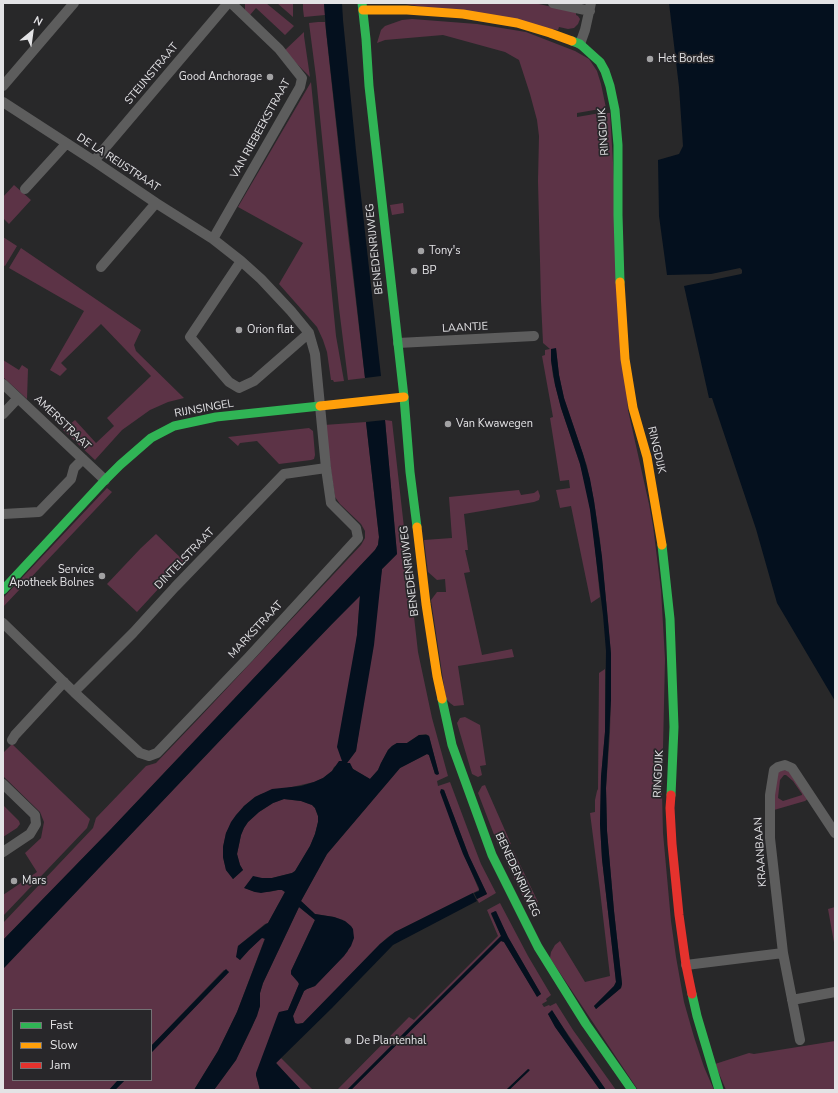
<!DOCTYPE html>
<style>
body{margin:0}
#map{position:relative;width:838px;height:1093px;overflow:hidden;background:#282829;font-family:"Nunito Sans",sans-serif}
canvas{display:block}
.frame{position:absolute;inset:0;border:4px solid #e3e3e5;pointer-events:none}
.legend{position:absolute;left:12px;top:1009px;width:140px;height:72px;box-sizing:border-box;background:#28272a;border:1px solid #737275;margin:0;padding:5px 7px;list-style:none;font-size:12px;color:#e3e3e5}
.legend li{display:flex;align-items:center;gap:8px;height:20px}
.legend b{width:20px;border:1px solid #737275}
.north{position:absolute;left:12px;top:12px;width:40px;height:40px;-webkit-text-stroke:3px #28272a;paint-order:stroke;rotate:29deg;font-size:11px;font-weight:700;line-height:16px;text-align:center;color:#e3e3e5}
.north::after{content:'';display:block;margin:auto;width:14px;height:18px;background:#e3e3e5;clip-path:polygon(50% 0,100% 100%,50% 72%,0 100%)}
</style>
<div id="map">
<canvas width="838" height="1093"></canvas>
<div class="frame"></div>
<ul class="legend">
<li><b style="height:5px;background:#30b455"></b>Fast</li>
<li><b style="height:5px;background:#ff9f0a"></b>Slow</li>
<li><b style="height:5px;background:#e5322d"></b>Jam</li>
</ul>
<div class="north">N</div>
</div>
<script>
const context = document.querySelector('canvas').getContext('2d');
context.lineJoin = 'round';
function paint(path, color) { context.fillStyle = color; context.fill(path, 'evenodd'); }
const shape = rows => new Path2D(rows.map(r => 'M' + r).join(''));
function trace(path, color, width, dash) { context.strokeStyle = color; context.lineWidth = width; context.lineCap = dash ? 'butt' : 'round'; context.setLineDash(dash || []); context.stroke(path); }
function label(font, color, halo, rows, align = 'center') {
  context.font = font + ' "Nunito Sans",sans-serif'; context.lineWidth = 3.5; context.setLineDash([]); context.textBaseline = 'middle'; context.strokeStyle = halo; context.fillStyle = color; for (const [text, x, y, turn = 0] of rows) {
    context.save(); context.translate(x, y); context.rotate((+turn || 0) * Math.PI / 180); context.textAlign = isNaN(turn) ? turn : align; if (halo) context.strokeText(text, 0, 0); context.fillText(text, 0, 0); context.restore();
  }
}
const green = shape([
 [245,3,266,3,294,26,285,35,256,8,250,15,245,10],
 [277,3,293,3,293,17],
 [303,3,324,3,325,15,304,17,303,9],
 [400,3,534,3,576,12,576,15,578,16,580,19,578,24,574,28,568,29,559,27,558,30],
 [412,19,477,24,526,32,575,51,589,59,597,71,601,84,606,108,577,113,577,117,606,112,606,113,610,113,628,410,649,504,653,526,661,590,665,659,662,793,663,833,671,921,676,957,684,1002,694,1037,704,1067,714,1090,638,1090,550,958,551,952,555,945,560,941,585,982,610,976,600,891,590,813,595,812,595,800,597,791,598,789,599,673,605,669,605,732,601,777,600,824,602,859,616,982,614,986,594,1006,596,1009,621,988,622,983,614,911,607,831,606,788,610,732,611,689,611,654,608,620,600,540,594,501,587,466,564,398,559,375,556,349,551,349,551,360,553,376,561,408,580,464,587,491,592,519,600,597,591,603,571,506,560,508,556,490,570,488,569,480,560,481,550,418,553,417,542,356,545,355,545,350,550,349,543,343,541,301,538,181,539,136,537,120,530,94,519,60,505,52,443,35,385,40,377,43,381,30,385,26,402,20],
 [318,22,325,22,349,243,365,378,348,380,339,308,316,77,309,23],
 [304,32,304,36,310,77,284,51],
 [311,82,336,336,344,381,334,382,333,380,331,380,327,352,323,340,317,327,279,284,303,243,238,207],
 [14,185,31,200,9,224,3,218,3,197],
 [403,203,404,213,392,215,390,205],
 [3,237,17,246,5,266,3,265],
 [21,248,141,330,134,345,136,351,184,398,168,402,150,410,122,430,95,460,63,430,75,420,96,443,114,426,107,418,151,376,101,324,61,363,67,369,60,376,50,370,84,311,9,268],
 [3,360,19,370,22,365,28,369,27,399,3,377],
 [385,420,392,421,418,652,432,718,448,776,437,781,438,786,450,782,471,838,481,864,496,893,479,903,477,899,487,894,469,856,444,790,442,789,455,833,479,890,395,932,388,937,380,944,303,1023,296,1024,294,1021,293,1016,304,991,307,989,315,986,348,951,343,920,334,917,315,914,301,901,327,854,400,768,427,754,429,755,435,774,439,774,429,736,426,734,419,735,407,743,397,743,392,746,388,750,381,763,378,770,370,779,353,769,347,763,356,751,382,569,397,554],
 [366,422,379,537,378,545,375,550,111,829,3,940,3,923,93,828,96,818,146,766,156,763,200,717,361,545,365,538,365,531,361,524,340,504,335,497,324,425],
 [309,428,313,431,315,455,314,459,311,460,279,464,257,441,240,443,238,446,228,437],
 [107,488,112,492,3,607,3,598],
 [519,490,521,495,534,493,538,490,540,496,539,500,534,502,464,514,468,550,465,550,470,572,464,573,482,655,512,649,514,657,458,666,464,705,454,706,450,703,446,699,431,600,437,592,446,592,445,579,437,580,428,572,424,540,452,538,449,497],
 [156,534,184,561,137,612,107,584,141,548],
 [360,595,357,635,342,762,334,767,332,771,323,778,314,782,261,794,255,797,244,806,226,833,223,847,223,857,226,870,233,879,243,870,240,865,237,854,241,835,244,828,248,822,259,812,273,803,284,799,301,801,312,805,315,808,318,816,318,822,315,834,310,846,295,871,292,873,272,878,256,878,245,888,255,892,269,892,278,890,282,890,285,892,268,923,265,924,238,946,237,956,240,960,249,950,262,937,265,938,237,1012,218,1051,194,1090,115,1090,125,1080,151,1080,151,1053,229,972,224,970,151,1046,151,1010,13,1010,13,1080,118,1080,109,1090,3,1090,3,969,230,730],
 [465,717,480,725,486,765,480,766,482,775,478,777,472,774,457,723,460,718],
 [12,744,90,819,87,828,3,916,3,895,37,872,25,853,41,838,44,822,40,812,3,776,3,753],
 [784,770,792,772,809,798,805,801,774,810,775,777,779,771],
 [784,775,786,775,793,781,802,794,802,795,783,801,778,798,780,780],
 [485,785,511,844,502,847,498,845,478,793,482,786],
 [3,805,19,821,20,824,17,828,3,837],
 [513,850,538,902,528,907,504,857,505,853],
 [500,903,528,956,551,995,546,999,547,1001,542,1004,544,1007,549,1005,550,1006,556,1003,573,1030,616,1090,606,1090,552,1011,548,1014,555,1026,600,1090,509,1090,529,1071,529,1069,506,1090,351,1090,501,941,504,942,537,996,541,994,508,937,495,911,491,914,501,936,347,1090,337,1090,409,1017,414,1020,498,936,487,910],
 [299,907,315,920,291,971,291,974,298,982,299,984,288,1010,256,1075,260,1090,214,1090,236,1060,252,1027,260,1006,260,993,263,983],
 [835,907,835,948,828,909],
 [835,1041,835,1090,726,1090,715,1064,749,1053,754,1054],
 [281,1058,313,1090,301,1090,276,1063]
]);
const water = shape([
 [324,3,342,3,343,20,356,151,381,376,365,378,326,30],
 [669,3,835,3,835,701,777,603,756,529,712,398,709,398,684,286,741,274,742,273,742,270,740,268,711,274,667,275,659,216,658,160,679,154,683,146,679,87],
 [556,348,559,375,564,398,583,454,590,479,594,501,602,557,611,654,611,700,606,788,607,831,614,911,622,984,621,988,596,1009,594,1006,614,986,616,982,602,859,600,824,601,777,605,732,606,651,603,615,590,510,580,464,561,408,555,385,551,360,551,349],
 [385,420,397,554,382,569,374,645,356,751,347,763,350,763,353,769,370,779,378,770,381,763,388,750,392,746,397,743,407,743,419,735,427,735,429,736,439,774,437,775,435,774,429,755,427,754,400,768,327,854,301,901,315,914,334,917,345,921,351,926,353,929,354,938,351,946,344,956,315,986,307,989,304,991,293,1016,295,1023,298,1024,303,1023,380,944,395,932,473,893,477,901,393,945,332,1008,276,1063,301,1090,260,1090,256,1075,256,1073,278,1014,279,1012,288,1010,299,984,298,982,291,974,291,971,315,920,299,907,263,983,260,993,260,1006,257,1016,236,1060,214,1090,194,1090,218,1051,237,1012,265,939,262,938,249,950,240,960,236,957,238,946,266,924,268,923,285,892,282,890,278,890,261,893,255,892,244,888,253,876,262,878,272,878,292,873,295,871,310,846,315,834,318,822,318,816,315,808,312,805,301,801,284,799,273,803,259,812,248,822,244,828,241,835,237,854,240,865,243,870,233,879,226,870,223,857,223,847,226,833,231,822,236,815,244,806,255,797,272,789,301,786,314,782,323,778,332,771,339,761,342,761,337,747,357,635,360,596,331,625,230,730,3,969,3,940,111,829,375,550,378,545,379,537,366,422],
 [441,789,444,790,469,856,487,894,477,899,474,893,479,891,479,888,463,854,455,833,440,792],
 [496,911,508,937,541,994,537,997,504,942,501,941,351,1090,347,1090,501,936,491,913],
 [226,969,229,972,151,1053,151,1046],
 [552,1010,569,1037,606,1090,600,1090,555,1027,548,1014],
 [528,1069,530,1070,529,1071,509,1090,506,1090],
 [118,1080,125,1080,115,1090,109,1090]
]);
const street = shape([
 [553,3,590,11],
 [580,44,585,30,591,3],
 [3,86,74,3],
 [3,102,94,161,156,203,213,239,241,261,261,279,291,311,309,333,315,354,326,468,331,503,356,528,358,538,248,658,157,753,149,756,140,753,74,692,3,623],
 [94,161,228,3],
 [25,189,66,144],
 [213,239,300,87,302,78,279,49,231,3],
 [241,261,190,337,229,382,239,388,254,381,309,333],
 [101,267,156,203],
 [398,343,534,336],
 [3,384,105,480],
 [3,414,18,398],
 [3,514,39,512,71,479,74,468,83,459],
 [74,692,133,633,175,587,284,474,326,468],
 [12,740,15,735,64,682],
 [3,784,35,815,36,824,30,834,3,852],
 [686,965,783,953],
 [792,1000,835,992],
 [800,1040,783,953,770,838,770,795,774,770,778,767,785,765,792,768,835,833]
]);
const fast = shape([
 [362,3,366,39,369,86,404,397,410,472,417,527],
 [572,41,580,44,600,62,605,71,610,86,615,110,618,145,618,215,620,282],
 [662,545,670,619,674,727,671,795],
 [3,590,105,480,120,465,151,438,174,426,216,417,320,406],
 [442,699,452,745,492,855,538,947,586,1024,632,1090],
 [692,994,697,1016,719,1090]
]);
const slow = shape([
 [363,10,407,10,463,14,517,23,550,33,572,41],
 [620,282,625,359,633,408,647,457,662,545],
 [320,406,404,397],
 [417,527,426,604,437,676,442,699]
]);
const jam = shape([
 [671,795,670,808,672,844,679,915,686,965,692,994]
]);
const markers = [
 [650,59,4,"#a2a2a3"],
 [270,77,4,"#a2a2a3"],
 [421,251,4,"#a2a2a3"],
 [414,271,4,"#a2a2a3"],
 [239,330,4,"#a2a2a3"],
 [448,424,4,"#a2a2a3"],
 [102,576,4,"#a2a2a3"],
 [14,881,4,"#a2a2a3"],
 [348,1041,4,"#a2a2a3"]
];
const poiNames = [
 ["Het Bordes",658,59],
 ["Good Anchorage",262,77,"right"],
 ["Tony's",429,251],
 ["BP",422,271],
 ["Orion flat",247,330],
 ["Van Kwawegen",456,424],
 ["Service",94,570,"right"],
 ["Apotheek Bolnes",94,583,"right"],
 ["Mars",22,881],
 ["De Plantenhal",356,1041]
];
const streetNames = [
 ["STEIJNSTRAAT",152,74,-50],
 ["VAN RIEBEEKSTRAAT",261,129,-61],
 ["RINGDIJK",604,132,-94],
 ["DE LA REIJSTRAAT",118,163,33],
 ["BENEDENRIJWEG",375,249,-96],
 ["LAANTJE",465,328,-3],
 ["RIJNSINGEL",204,409,-10],
 ["AMERSTRAAT",62,423,44],
 ["RINGDIJK",656,450,77],
 ["DINTELSTRAAT",185,559,-46],
 ["BENEDENRIJWEG",410,571,-97],
 ["MARKSTRAAT",256,630,-47],
 ["RINGDIJK",659,774,-87],
 ["KRAANBAAN",761,852,-94],
 ["BENEDENRIJWEG",517,875,65]
];
paint(green, '#5c3346');
paint(water, '#04101e');
trace(street, '#5d5d5d', 10);
trace(fast, '#30b455', 9);
trace(slow, '#ff9f0a', 9);
trace(jam, '#e5322d', 9);
for (const [x, y, r, color] of markers) { const dot = new Path2D(); dot.arc(x, y, r, 0, 2 * Math.PI); context.fillStyle = color; context.fill(dot); trace(dot, '#28272a', 1.5); }
label('11px', '#e3e3e5', '#28272a', poiNames, 'left');
label('11px', '#e3e3e5', '#28272a', streetNames);
</script>
